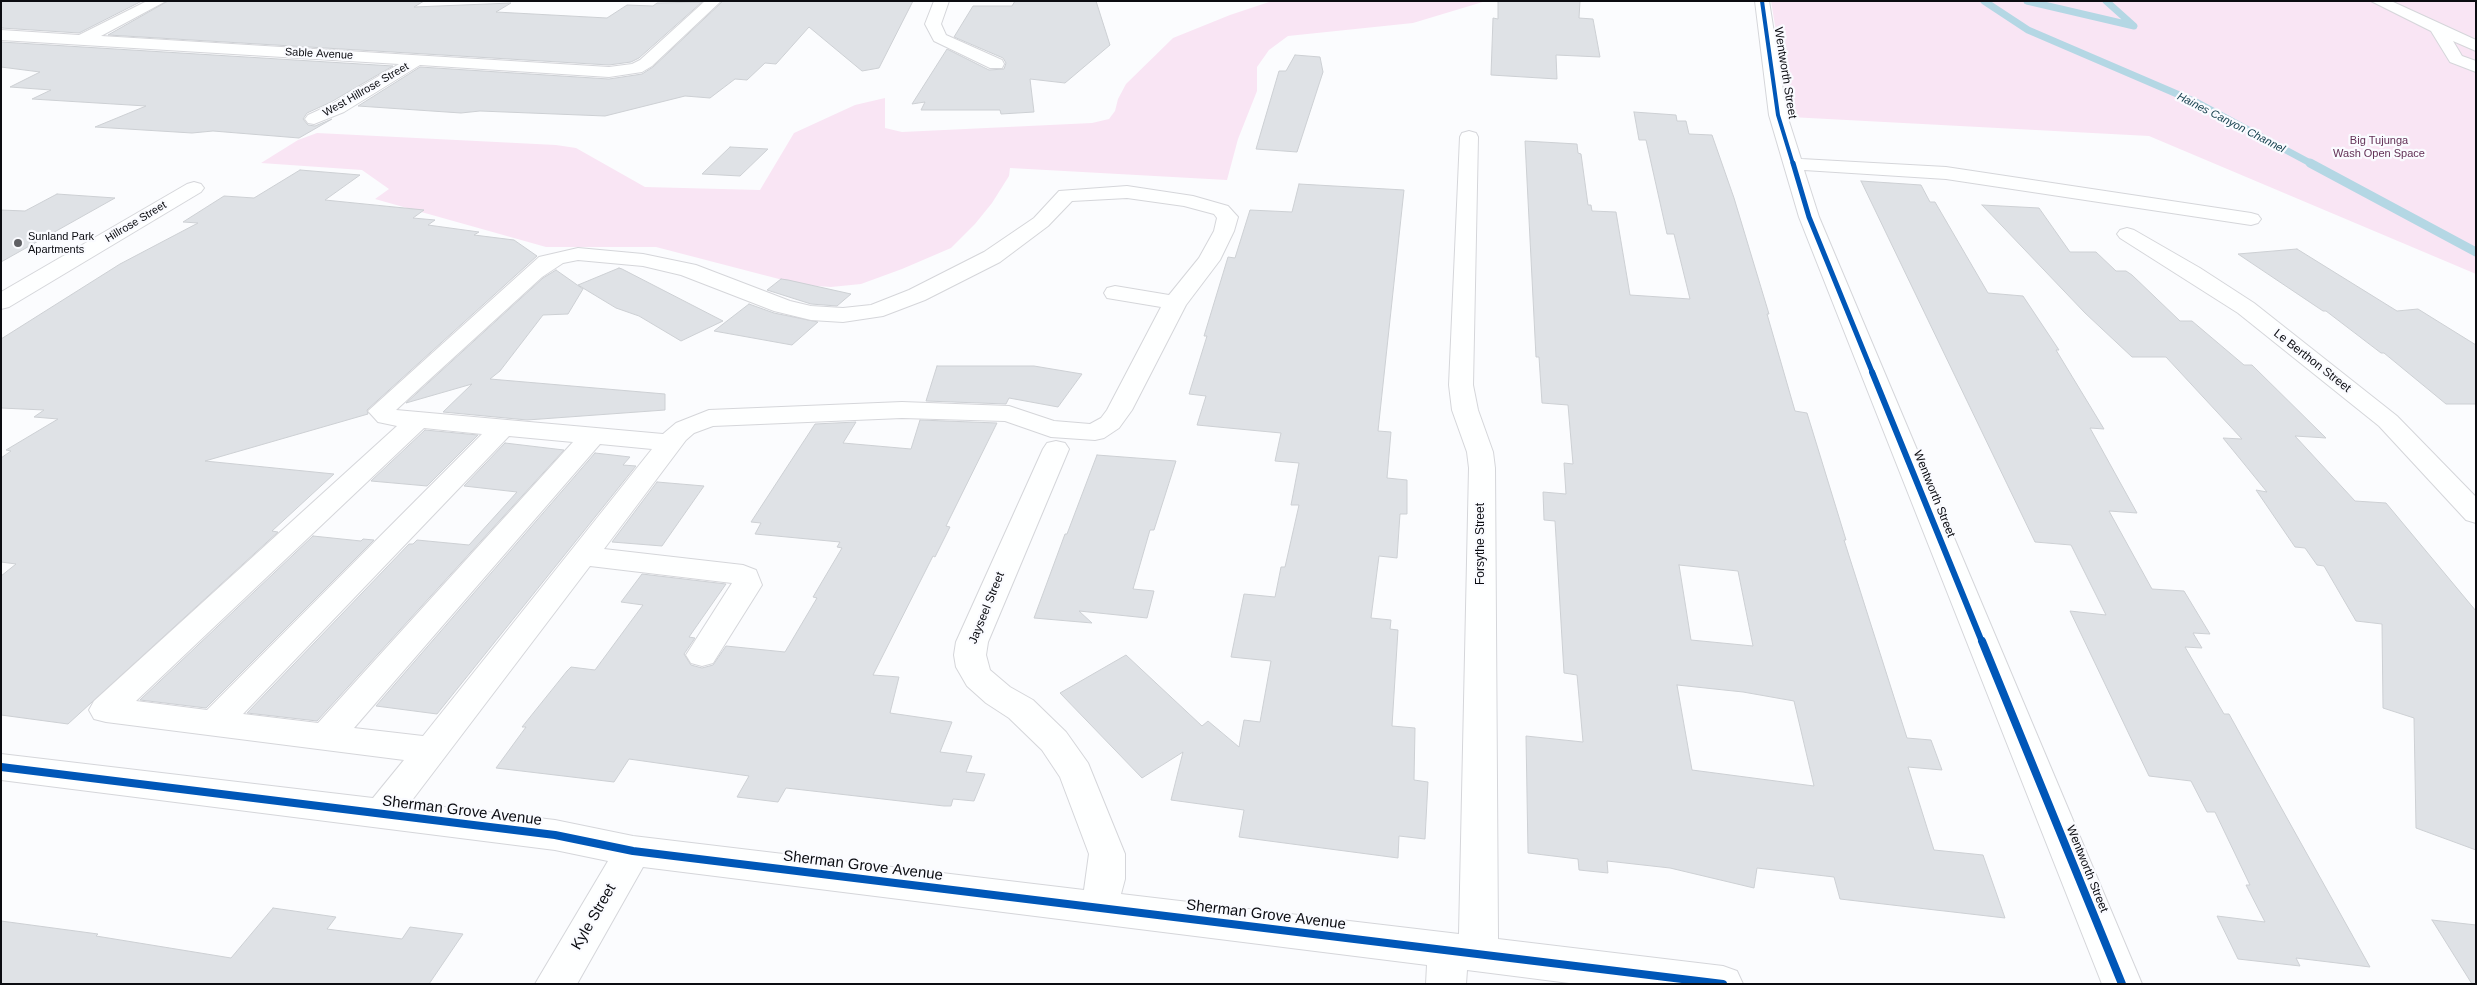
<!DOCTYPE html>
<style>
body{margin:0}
#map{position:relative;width:2477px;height:985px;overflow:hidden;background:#fbfcfe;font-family:Arial,sans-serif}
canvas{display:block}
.frame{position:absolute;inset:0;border:2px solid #0b0c11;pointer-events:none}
</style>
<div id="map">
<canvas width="2477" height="985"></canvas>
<div class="frame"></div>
</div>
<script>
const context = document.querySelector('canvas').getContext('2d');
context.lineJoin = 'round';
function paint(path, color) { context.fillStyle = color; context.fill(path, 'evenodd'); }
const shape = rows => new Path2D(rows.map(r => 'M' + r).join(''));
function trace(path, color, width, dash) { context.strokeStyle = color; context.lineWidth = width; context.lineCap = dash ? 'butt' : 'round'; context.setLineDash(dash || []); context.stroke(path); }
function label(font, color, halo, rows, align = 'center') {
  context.font = font + ' Arial,sans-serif'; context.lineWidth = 4.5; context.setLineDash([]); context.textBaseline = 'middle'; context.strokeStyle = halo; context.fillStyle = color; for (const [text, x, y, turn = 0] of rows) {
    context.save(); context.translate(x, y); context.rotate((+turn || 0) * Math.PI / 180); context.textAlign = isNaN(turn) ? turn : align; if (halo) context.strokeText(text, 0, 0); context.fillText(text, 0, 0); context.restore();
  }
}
const green = shape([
 [1272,1,1486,1,1413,23,1288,36,1269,50,1257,67,1257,91,1238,139,1227,180,1010,168,1009,176,992,203,975,224,951,248,902,269,861,284,831,287,802,285,656,247,546,247,375,199,389,189,362,170,261,163,298,140,317,133,556,145,576,148,645,187,760,190,794,133,855,105,885,98,885,128,902,132,1092,123,1109,119,1115,111,1118,99,1126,84,1173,38,1230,15],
 [1771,1,2476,1,2476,274,2149,136,1790,117]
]);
const streamFar1 = shape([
 [1984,1,2028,30,2198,103,2312,164],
 [2027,1,2134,26,2106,1]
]);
const stream = shape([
 [2310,163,2476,252]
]);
const building = shape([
 [1,1,142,1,79,33,1,28,1,1],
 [168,1,424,1,414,7,511,3,496,12,607,18,627,5,653,6,657,3,702,2,639,58,631,62,609,65,108,35,168,1],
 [723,1,913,1,879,68,862,71,809,27,776,64,765,63,747,80,735,79,710,98,685,96,605,116,480,111,461,113,358,106,420,67,609,79,642,74,653,67,723,1],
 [1015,1,1096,1,1110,45,1065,83,1030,79,1034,112,1001,114,1000,110,921,110,925,102,912,104,947,49,989,70,1004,69,1006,63,1003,58,954,37,973,6,1012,6,1015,1],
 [1498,1,1580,1,1579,18,1593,19,1600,57,1556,55,1557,79,1491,75,1493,18,1498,19,1498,1],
 [1,42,393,66,331,102,307,113,303,119,308,125,315,126,332,119,299,138,213,131,192,133,95,127,146,106,32,99,51,90,10,87,40,72,1,67,1,42],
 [1295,55,1320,57,1323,72,1297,152,1256,149,1279,71,1286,71,1295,55],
 [1634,112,1676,115,1677,121,1686,121,1689,134,1712,135,1734,198,1769,314,1767,314,1795,411,1807,413,1846,540,1844,540,1907,738,1931,740,1942,770,1908,767,1934,850,1983,855,2005,918,1840,899,1834,877,1757,868,1754,888,1670,868,1607,861,1608,873,1579,870,1578,859,1528,853,1526,736,1583,742,1577,675,1564,673,1555,521,1544,520,1543,492,1566,494,1564,463,1573,464,1568,405,1542,403,1539,357,1536,357,1525,141,1577,144,1578,153,1581,154,1588,205,1591,205,1592,211,1616,212,1630,295,1690,299,1674,234,1667,234,1646,140,1639,140,1634,112],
 [1679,565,1738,571,1753,646,1691,640,1679,565],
 [1677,685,1743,692,1794,701,1814,786,1692,770,1677,685],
 [730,147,768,149,740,176,702,174,730,147],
 [300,170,360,175,325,200,424,210,413,218,435,220,428,225,479,232,474,235,514,240,537,256,367,410,368,414,205,461,334,474,272,531,278,532,68,724,1,715,1,576,16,564,1,562,1,458,11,451,6,450,58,419,34,417,44,410,1,408,1,339,120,264,198,223,183,222,224,196,254,198,300,170],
 [1861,181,1921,185,1930,202,1935,202,1988,293,2023,296,2059,350,2056,350,2104,429,2090,428,2137,513,2109,511,2152,589,2184,591,2210,634,2193,633,2202,648,2185,647,2224,714,2229,714,2370,967,2296,958,2300,966,2238,959,2217,916,2265,922,2246,885,2250,885,2215,812,2207,812,2191,781,2149,776,2070,611,2106,615,2071,545,2035,542,1861,181],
 [1299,184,1404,190,1378,431,1391,432,1387,478,1407,480,1407,514,1400,514,1397,558,1379,556,1371,618,1391,620,1390,629,1398,630,1392,726,1415,728,1414,780,1428,782,1425,839,1399,836,1398,858,1239,837,1244,810,1171,800,1183,752,1142,778,1060,693,1126,655,1202,726,1208,721,1239,747,1244,720,1260,722,1271,661,1231,657,1244,594,1275,597,1281,567,1285,567,1299,505,1291,505,1299,463,1275,461,1281,433,1197,425,1206,396,1189,394,1207,336,1204,336,1228,257,1235,258,1250,210,1292,212,1299,184],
 [57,194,115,198,1,262,1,210,25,211,57,194],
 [1982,205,2039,208,2070,252,2096,252,2116,271,2126,271,2132,275,2180,321,2192,321,2244,365,2252,365,2326,438,2295,436,2355,501,2386,503,2476,611,2476,850,2416,828,2414,718,2383,708,2382,624,2356,621,2324,566,2317,565,2305,548,2295,547,2256,490,2267,492,2223,438,2242,439,2166,357,2132,357,2085,313,1982,205],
 [2297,249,2397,311,2418,309,2476,345,2476,404,2446,404,2384,353,2381,353,2326,311,2323,311,2238,254,2297,249],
 [619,268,622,269,723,321,681,341,639,316,616,308,578,285,619,268],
 [556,270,583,289,568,314,543,315,500,371,490,379,665,394,665,410,527,420,443,412,472,384,406,403,543,278,556,270],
 [781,279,788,280,851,294,837,306,811,304,767,290,781,279],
 [749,304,774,313,818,322,792,345,714,331,749,304],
 [937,366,1034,366,1082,374,1058,407,1009,398,1006,404,926,401,937,366],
 [920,420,997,423,946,526,950,527,935,557,933,556,873,675,899,677,890,713,952,722,940,752,972,756,966,772,985,774,974,801,953,799,951,806,944,806,786,788,778,802,737,797,749,776,629,759,614,782,496,768,526,727,522,727,567,671,571,667,595,670,643,605,621,602,642,574,726,584,689,637,695,638,684,654,691,665,702,668,713,665,726,646,785,652,817,598,813,597,842,548,837,547,840,542,755,534,761,523,751,522,815,424,856,422,843,443,911,449,920,420],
 [425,430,478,435,427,486,371,481,425,430],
 [505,443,564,450,317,721,247,713,409,544,413,544,417,540,469,545,517,492,464,486,505,443],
 [595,453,630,457,623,465,636,466,437,714,376,706,595,453],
 [1097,455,1176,461,1154,530,1150,530,1133,589,1154,591,1147,618,1079,611,1092,623,1034,618,1065,534,1067,534,1097,455],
 [657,482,704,486,662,546,612,542,657,482],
 [313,536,361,541,363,539,374,540,206,708,140,700,313,536],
 [273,908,336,917,327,929,402,939,410,927,463,934,429,984,1,984,1,921,98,934,96,936,231,958,273,908],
 [2432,920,2476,925,2476,984,2472,984,2432,920]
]);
const minor = shape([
 [147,1,166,1,101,36,609,67,632,64,640,60,705,1,721,1,652,66,642,72,609,77,420,65,344,112,314,124,308,123,305,119,308,115,332,104,399,64,1,40,1,30,79,35,147,1],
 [934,1,949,1,941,24,946,35,1002,60,1004,64,1002,68,990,68,934,41,925,24,934,1],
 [1755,1,1769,1,1787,115,1801,159,1946,167,2251,213,2258,215,2261,219,2258,223,2251,225,1946,179,1804,170,1819,217,2142,984,2102,984,1799,217,1769,115,1755,1],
 [2371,1,2391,1,2476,40,2476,51,2453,41,2462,56,2476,61,2476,72,2450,62,2431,31,2371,1],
 [1469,131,1476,133,1478,137,1473,385,1478,410,1493,452,1495,468,1498,939,1723,966,1737,971,1743,984,1577,984,1467,970,1466,984,1426,984,1427,965,643,867,577,984,535,984,608,861,555,850,1,780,1,754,373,798,404,760,106,722,94,719,89,710,94,701,397,426,378,422,368,411,539,257,578,248,643,254,696,265,790,301,811,306,843,308,871,305,909,290,984,252,1034,218,1059,191,1127,186,1193,196,1228,206,1238,217,1234,231,1220,260,1186,305,1132,410,1119,428,1104,438,1095,440,1051,437,1005,421,902,418,713,426,694,433,686,440,604,549,743,565,756,570,762,585,713,663,702,666,691,663,686,655,732,583,590,566,410,803,555,820,633,836,1084,890,1089,854,1060,777,1042,750,1009,718,986,703,967,686,956,667,954,655,956,642,1043,449,1047,443,1056,441,1065,443,1069,449,988,642,986,655,990,670,1010,687,1033,700,1066,732,1088,763,1125,854,1125,879,1121,894,1459,934,1469,468,1467,452,1452,410,1449,385,1460,137,1462,133,1469,131],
 [1127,198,1184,206,1214,214,1217,218,1214,231,1199,258,1169,295,1115,286,1107,288,1104,293,1107,298,1161,307,1107,410,1101,418,1090,424,1054,421,1009,406,902,402,709,410,676,423,663,434,396,410,542,277,563,263,578,260,643,266,681,275,774,311,811,320,843,322,883,316,925,300,1000,262,1048,226,1072,201,1127,198],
 [424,428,482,434,207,710,136,701,424,428],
 [509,436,573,442,318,723,243,714,509,436],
 [600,444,652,449,423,736,354,728,600,444],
 [194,182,201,184,204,188,201,192,9,307,1,309,1,292,187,184,194,182],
 [2127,228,2134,230,2200,268,2254,303,2397,416,2476,497,2476,523,2466,520,2379,426,2238,313,2120,238,2117,234,2120,230,2127,228]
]);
const cyclewayFar3 = shape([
 [1762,1,1778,115,1793,164]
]);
const cyclewayFar2 = shape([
 [1793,163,1809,217,1873,374]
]);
const cyclewayFar1 = shape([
 [1872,372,1982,642]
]);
const cycleway = shape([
 [1982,641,2122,984],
 [1,767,555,835,633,851,1723,984]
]);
const markers = [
 [18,243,5,"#5f6064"]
];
const farStreetnames = [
 ["Sable Avenue",319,54,3],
 ["West Hillrose Street",366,90,-30],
 ["Hillrose Street",136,222,-31]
];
const farWaternames = [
 ["Haines Canyon Channel",2231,123,27]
];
const farParknames = [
 ["Big Tujunga",2379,141],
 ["Wash Open Space",2379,154]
];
const farPoinames = [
 ["Sunland Park",28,237],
 ["Apartments",28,250]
];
const streetNames = [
 ["Wentworth Street",1785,73,81],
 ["Le Berthon Street",2312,361,38],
 ["Wentworth Street",1934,494,68],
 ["Forsythe Street",1481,544,-90],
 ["Jayseel Street",987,608,-68],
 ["Wentworth Street",2087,869,68]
];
const nearStreetnames = [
 ["Sherman Grove Avenue",462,811,7],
 ["Sherman Grove Avenue",863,866,7],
 ["Sherman Grove Avenue",1266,915,7],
 ["Kyle Street",594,917,-60]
];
paint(green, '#f9e5f4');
trace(streamFar1, '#b4d7e4', 7);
trace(stream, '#b4d7e4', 9);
paint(building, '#dfe2e6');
trace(building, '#cdd0d4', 1);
trace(minor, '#d5d6da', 2);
paint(minor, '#feffff');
trace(cyclewayFar3, '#0057b8', 4);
trace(cyclewayFar2, '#0057b8', 5);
trace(cyclewayFar1, '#0057b8', 6);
trace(cycleway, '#0057b8', 8);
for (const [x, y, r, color] of markers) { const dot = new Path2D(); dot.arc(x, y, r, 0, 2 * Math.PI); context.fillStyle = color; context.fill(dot); trace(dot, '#fafbff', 2); }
label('11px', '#0b0c11', '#fafbff', farStreetnames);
label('italic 11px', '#103c4a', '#fafbff', farWaternames);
label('11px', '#623055', '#fafbff', farParknames);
label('11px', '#0b0c11', '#fafbff', farPoinames, 'left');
label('12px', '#0b0c11', '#fafbff', streetNames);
label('15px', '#0b0c11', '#fafbff', nearStreetnames);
</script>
